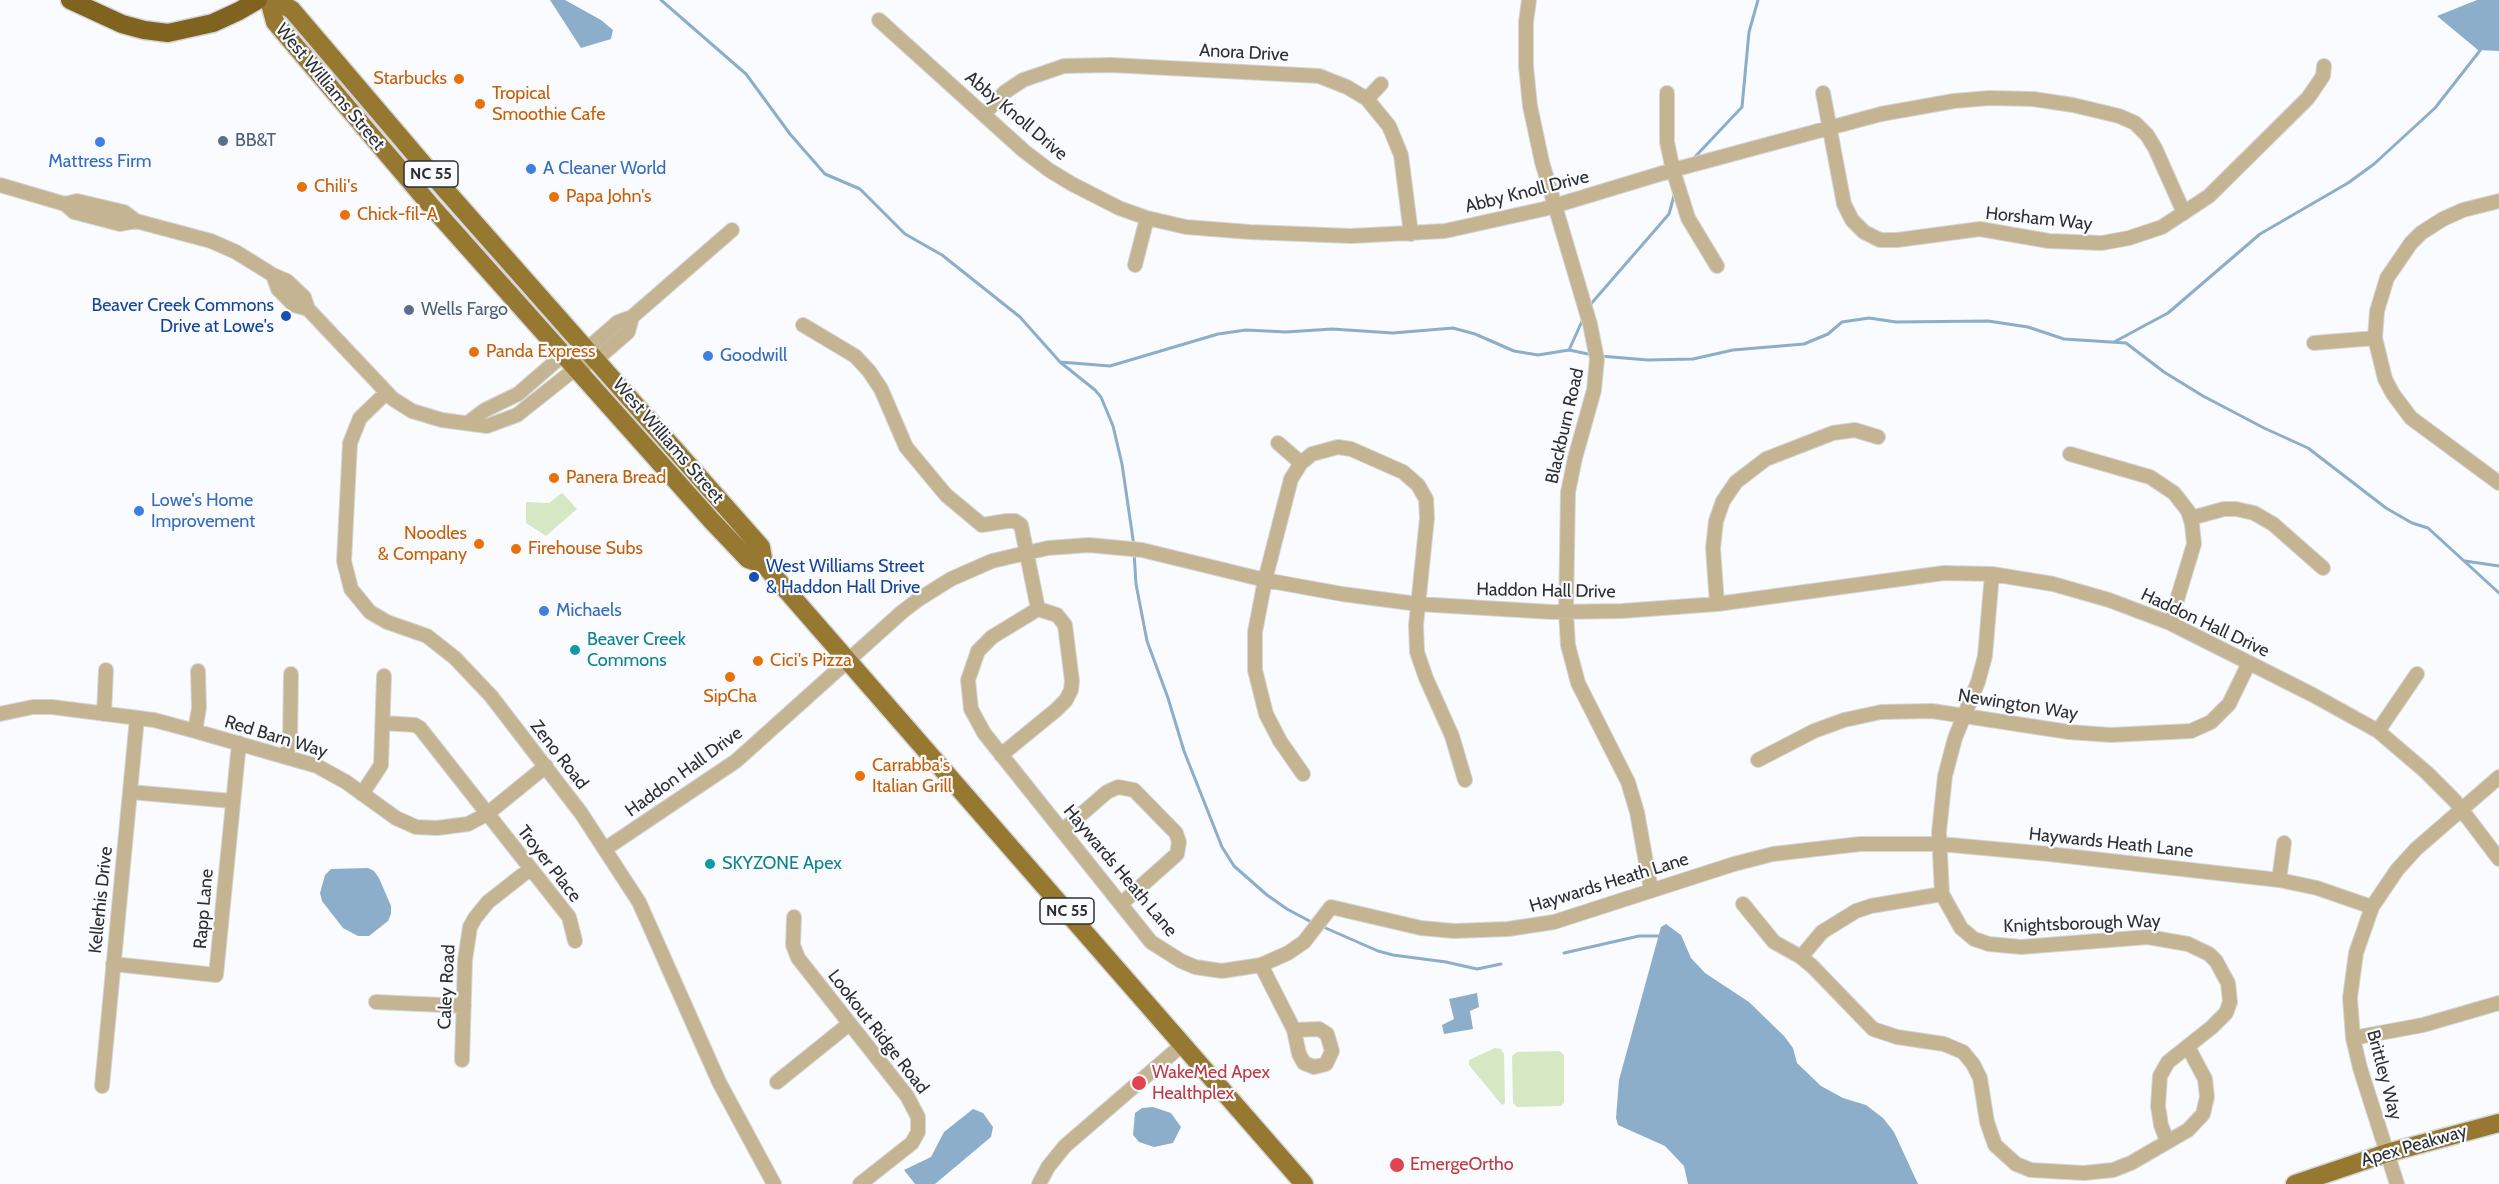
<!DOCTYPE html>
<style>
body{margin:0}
canvas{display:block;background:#f9fbfe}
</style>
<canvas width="2499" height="1184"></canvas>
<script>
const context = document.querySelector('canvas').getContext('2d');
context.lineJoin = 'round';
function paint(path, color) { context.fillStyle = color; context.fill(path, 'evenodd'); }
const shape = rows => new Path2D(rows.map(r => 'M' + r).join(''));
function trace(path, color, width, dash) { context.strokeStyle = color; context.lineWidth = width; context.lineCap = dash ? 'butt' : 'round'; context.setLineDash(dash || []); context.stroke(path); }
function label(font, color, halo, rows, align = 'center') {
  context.font = font + ' Cabin,sans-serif'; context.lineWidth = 4.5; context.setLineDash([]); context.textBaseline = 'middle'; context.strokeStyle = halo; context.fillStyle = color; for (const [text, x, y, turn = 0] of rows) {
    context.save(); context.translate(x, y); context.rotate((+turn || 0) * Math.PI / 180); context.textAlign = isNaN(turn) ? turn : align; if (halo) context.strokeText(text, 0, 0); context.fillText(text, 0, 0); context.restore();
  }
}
const green = shape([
 [562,493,577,509,546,536,526,523,526,502,549,503],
 [1495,1048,1501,1049,1504,1054,1505,1103,1502,1105,1469,1065,1469,1060],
 [1559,1051,1564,1055,1564,1102,1561,1106,1517,1107,1513,1103,1512,1056,1517,1052]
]);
const water = shape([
 [550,0,565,0,601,20,613,30,611,39,581,48],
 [2477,0,2499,0,2499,51,2478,50,2437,16],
 [368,868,374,871,379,878,391,906,391,914,388,921,369,936,358,936,343,928,322,901,320,893,325,875,331,869],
 [1666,924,1681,935,1691,958,1705,973,1749,1002,1784,1036,1793,1048,1797,1063,1821,1086,1843,1098,1866,1105,1883,1118,1894,1132,1918,1184,1688,1184,1684,1166,1665,1146,1618,1125,1616,1118,1619,1080,1661,927],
 [1477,993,1479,1007,1470,1011,1473,1029,1444,1034,1442,1025,1454,1019,1449,999],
 [1153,1107,1171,1113,1181,1127,1173,1143,1154,1147,1139,1142,1133,1135,1135,1113,1142,1108],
 [973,1109,983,1113,993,1127,991,1137,935,1184,915,1184,904,1170,931,1157,944,1132]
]);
const stream = shape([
 [661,0,746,74,790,134,825,174,860,189,905,234,942,255,1020,317,1060,362,1095,390,1101,397,1113,426,1122,464,1134,546],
 [1692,160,1742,107,1749,32,1758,0],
 [1590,305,1669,214,1675,192],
 [2114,342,2168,313,2260,234,2348,183,2374,164,2435,108,2482,48],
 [1569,350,1583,319],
 [1600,356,1648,360,1693,359,1733,350,1804,344,1828,334,1842,322,1869,318,1896,322,1988,321,2028,327,2064,339,2126,343,2164,372,2203,396,2264,428,2308,448,2386,508,2412,523,2428,528,2499,593],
 [1060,362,1110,366,1218,334,1246,330,1286,332,1332,329,1393,333,1453,328,1475,334,1514,351,1538,355,1569,350,1593,355],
 [1134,552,1136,584,1147,641,1168,698,1184,751,1222,847,1234,866,1267,895,1287,909,1315,924],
 [2465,561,2499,566],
 [1321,926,1378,951,1393,955,1446,962,1477,969,1501,964],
 [1564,953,1639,936,1659,936,1661,941]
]);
const minor = shape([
 [1529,0,1526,22,1526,66,1530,106,1542,162,1590,324,1597,359,1594,390,1575,458,1568,492,1566,612,1568,645,1578,683,1628,782,1637,812,1651,890],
 [879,20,1024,151,1049,170,1072,184,1119,208,1147,218,1186,227,1250,232,1351,236,1445,231,1544,209,1673,170,1881,114,1954,101,1989,98,2033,99,2073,105,2119,116,2135,123,2147,135,2155,148,2184,213],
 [1667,93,1667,142,1673,170,1688,218,1717,266],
 [1823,93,1844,204,1852,220,1864,232,1880,240,1897,240,1980,229,2049,241,2102,243,2129,238,2162,227,2209,196,2308,98,2323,76,2324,66],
 [1367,99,1381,84],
 [984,114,1005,92,1023,80,1064,66,1112,65,1319,76,1347,87,1367,99,1389,126,1401,155,1411,234],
 [0,185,65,204,74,212,120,224,136,221],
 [2499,201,2463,210,2443,219,2421,233,2411,243,2387,278,2377,311,2375,338,2385,379,2393,394,2411,418,2499,483],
 [65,204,77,201,124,212,136,221,211,241,236,252,273,275,287,281,304,297,308,309,393,399,412,411,442,420,487,426,517,415,575,369,597,359,628,332,632,317],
 [1135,265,1147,218],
 [273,275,278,289,294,305,308,309],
 [803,325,855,356,869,371,881,389,906,447,946,495,982,525,1007,521,1015,521,1021,525,1038,609,992,637,978,651,968,680,971,709,984,733,1151,942,1181,961,1195,967,1222,971,1261,965,1288,953,1304,942,1331,907,1421,928,1454,931,1508,929,1554,922,1734,864,1773,854,1860,844,1940,844,2049,854,2279,880,2317,888,2372,907],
 [2314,343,2375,338],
 [386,393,360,418,350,443,344,561,351,589,370,612,387,622,427,636,455,658,491,696,581,813,639,902,719,1082,774,1184],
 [469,422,485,410,518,394,563,355,587,349,618,322,632,317,732,230],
 [1278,443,1301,463],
 [2070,454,2150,477,2174,493,2188,511,2192,524,2194,544,2170,623],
 [2191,518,2224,509,2236,509,2254,513,2273,524,2323,568],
 [1992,574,1985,656,1978,682,1955,738,1945,776,1939,832,1942,894,1961,928,1974,939,1989,944,2021,947,2148,937,2188,944,2209,954,2216,961,2228,983,2230,1002,2226,1013,2212,1027,2168,1062,2160,1076,2158,1106,2161,1125,2167,1141],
 [1717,604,1713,548,1716,521,1723,501,1736,482,1766,459,1833,433,1855,430,1878,437],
 [0,714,33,707,52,707,154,720,195,731,317,766,346,782,396,818,416,827,437,828,468,824,487,814,546,766],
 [104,714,106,670],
 [383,723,415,725,420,728,569,917,575,941],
 [195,731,199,708,198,671],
 [2378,731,2417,674],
 [1001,755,1056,710,1066,700,1071,690,1072,681,1065,625,1057,615,1038,609],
 [286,757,290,740,291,674],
 [1758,760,1814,731,1844,720,1881,712,1932,711,2069,732,2111,735,2191,731,2211,722,2229,704,2249,663],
 [1303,774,1280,741,1266,714,1255,670,1255,632,1265,580,1291,479,1301,463,1312,454,1338,447,1351,449,1403,472,1418,485,1426,499,1427,518,1416,625,1417,652,1426,678,1452,736,1465,780],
 [130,792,232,801],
 [362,794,381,765,384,676],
 [1062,831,1107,792,1118,787,1134,790,1176,833,1179,842,1177,854,1121,904],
 [605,849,736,761,902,612,919,599,951,579,992,561,1048,548,1089,545,1142,550,1265,580,1342,594,1418,604,1552,612,1622,611,1717,604,1944,573,1992,574,2053,584,2109,600,2170,623,2313,695,2378,731,2426,772,2455,801,2499,859],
 [2279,880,2284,843],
 [1743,904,1774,942,1801,957,1813,967,1873,1029,1897,1037,1944,1044,1963,1052,1973,1064,1980,1078,1987,1122,1995,1145,2016,1164,2031,1170,2084,1173,2113,1170,2131,1163,2188,1130,2203,1114,2207,1097,2205,1079,2188,1047],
 [794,917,793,945,798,958,907,1096,918,1117,918,1132,912,1143,860,1184],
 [1801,957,1822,932,1856,911,1871,906,1942,894],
 [113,964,216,975,239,743],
 [1261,965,1294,1030,1299,1054,1304,1063,1314,1067,1326,1064,1332,1051,1327,1034,1319,1029,1294,1030],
 [376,1002,464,1006],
 [2353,1038,2423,1025,2499,1003],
 [462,1060,465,960,470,927,475,918,488,902,530,869],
 [777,1082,849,1024],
 [102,1086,137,718],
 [1039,1184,1048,1167,1065,1146,1182,1045],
 [2397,1184,2360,1068,2353,1038,2350,998,2356,953,2372,907,2397,870,2416,849,2499,777]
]);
const major = shape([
 [269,0,275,22,432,207,711,520,748,559,764,565,767,568,1304,1184],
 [276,0,292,10,442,186,761,547,764,565],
 [2295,1184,2387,1153,2499,1123]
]);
const highway = shape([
 [70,0,122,24,144,30,168,33,213,23,239,11,258,0]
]);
const markers = [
 [459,79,6,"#e8710a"],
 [480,104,6,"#e8710a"],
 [223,141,6,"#5c6f8a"],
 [100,142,6,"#3f7fe0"],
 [531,169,6,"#3f7fe0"],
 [302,187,6,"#e8710a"],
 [554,197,6,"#e8710a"],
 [345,215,6,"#e8710a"],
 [409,310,6,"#5c6f8a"],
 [286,316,6,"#1a4fb4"],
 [474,352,6,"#e8710a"],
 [708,356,6,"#3f7fe0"],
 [554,478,6,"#e8710a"],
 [139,511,6,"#3f7fe0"],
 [479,544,6,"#e8710a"],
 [516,549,6,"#e8710a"],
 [754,577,6,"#1a4fb4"],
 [544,611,6,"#3f7fe0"],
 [575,650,6,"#0f9aa8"],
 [758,661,6,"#e8710a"],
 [730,677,6,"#e8710a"],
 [860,776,6,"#e8710a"],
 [710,864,6,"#0f9aa8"],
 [1139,1083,8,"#e0444e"],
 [1397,1165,8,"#e0444e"]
];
const shields = [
 [431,174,54],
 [1067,911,54]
];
const shieldNames = [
 ["NC 55",431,174],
 ["NC 55",1067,911]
];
const streetNames = [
 ["Anora Drive",1244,53,3],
 ["West Williams Street",330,87,50],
 ["Abby Knoll Drive",1016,116,40],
 ["Abby Knoll Drive",1527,192,-14],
 ["Horsham Way",2039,219,6],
 ["Blackburn Road",1565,426,-77],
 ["West Williams Street",668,441,49],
 ["Haddon Hall Drive",1546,591,1],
 ["Haddon Hall Drive",2205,623,25],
 ["Newington Way",2018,705,9],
 ["Red Barn Way",276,737,17],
 ["Zeno Road",559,755,52],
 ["Haddon Hall Drive",684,772,-36],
 ["Haywards Heath Lane",2111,843,6],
 ["Troyer Place",549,864,52],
 ["Haywards Heath Lane",1120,871,50],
 ["Haywards Heath Lane",1609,883,-17],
 ["Kellerhis Drive",101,900,-84],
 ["Rapp Lane",204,909,-85],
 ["Knightsborough Way",2082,924,-2],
 ["Caley Road",447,987,-87],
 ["Lookout Ridge Road",878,1032,52],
 ["Brittley Way",2384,1075,75],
 ["Apex Peakway",2414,1146,-16]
];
const foodNames = [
 ["Starbucks",447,79,"right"],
 ["Tropical",492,94],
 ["Smoothie Cafe",492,115],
 ["Chili's",314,187],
 ["Papa John's",566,197],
 ["Chick-fil-A",357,215],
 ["Panda Express",486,352],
 ["Panera Bread",566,478],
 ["Noodles",467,534,"right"],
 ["& Company",467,555,"right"],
 ["Firehouse Subs",528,549],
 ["Cici's Pizza",770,661],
 ["SipCha",730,697,"center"],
 ["Carrabba's",872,766],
 ["Italian Grill",872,787]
];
const serviceNames = [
 ["BB&T",235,141],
 ["Wells Fargo",421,310]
];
const shopNames = [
 ["Mattress Firm",100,162,"center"],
 ["A Cleaner World",543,169],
 ["Goodwill",720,356],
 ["Lowe's Home",151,501],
 ["Improvement",151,522],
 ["Michaels",556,611]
];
const transitNames = [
 ["Beaver Creek Commons",274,306],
 ["Drive at Lowe's",274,327],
 ["West Williams Street",766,567,"left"],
 ["& Haddon Hall Drive",766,588,"left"]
];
const cultureNames = [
 ["Beaver Creek",587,640],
 ["Commons",587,661],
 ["SKYZONE Apex",722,864]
];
const healthNames = [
 ["WakeMed Apex",1152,1073],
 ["Healthplex",1152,1094],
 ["EmergeOrtho",1410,1165]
];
paint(green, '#d6e7c3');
paint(water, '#8daeca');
trace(stream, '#8daeca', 3);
trace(minor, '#d4d6d9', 16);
trace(major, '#d4d6d9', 21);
trace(highway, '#d4d6d9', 21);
trace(minor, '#c5b491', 14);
trace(major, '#977830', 18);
trace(highway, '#80631f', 18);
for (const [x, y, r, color] of markers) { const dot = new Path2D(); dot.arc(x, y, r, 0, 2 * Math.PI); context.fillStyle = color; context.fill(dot); trace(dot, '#f9fbfe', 2); }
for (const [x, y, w] of shields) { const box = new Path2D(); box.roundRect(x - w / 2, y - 13, w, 26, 4.5); context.fillStyle = '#f9fbfe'; context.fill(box); trace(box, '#2d2f32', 1.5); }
label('bold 16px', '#2d2f32', null, shieldNames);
label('18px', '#2d2f32', '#f9fbfe', streetNames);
label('18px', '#c56008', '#f9fbfe', foodNames, 'left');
label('18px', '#4e5e75', '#f9fbfe', serviceNames, 'left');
label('18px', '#366cbe', '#f9fbfe', shopNames, 'left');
label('18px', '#164399', '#f9fbfe', transitNames, 'right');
label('18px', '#0d838f', '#f9fbfe', cultureNames, 'left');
label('18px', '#be3a42', '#f9fbfe', healthNames, 'left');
</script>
